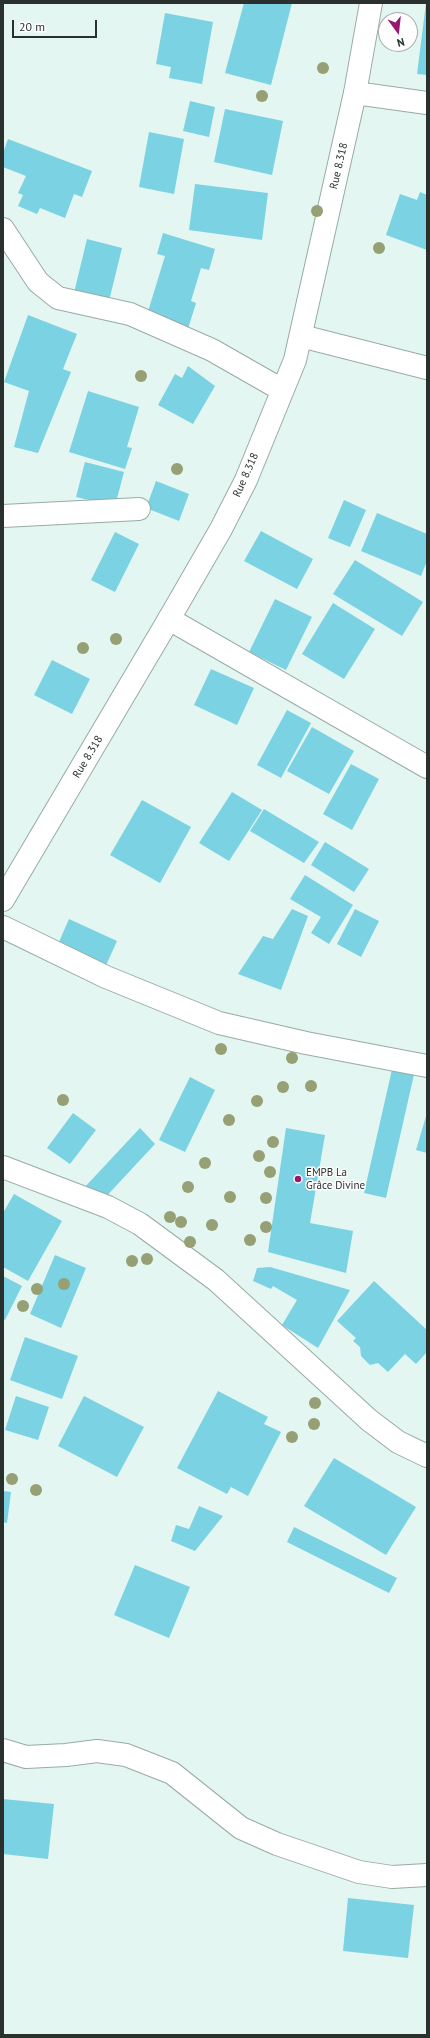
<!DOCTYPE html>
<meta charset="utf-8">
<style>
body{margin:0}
#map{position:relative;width:430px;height:2038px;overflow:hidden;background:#e3f6f1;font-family:"PT Sans",sans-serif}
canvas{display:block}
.frame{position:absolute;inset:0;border:4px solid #29302e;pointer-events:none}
.north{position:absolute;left:378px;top:12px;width:40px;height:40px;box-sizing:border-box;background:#fefefe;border:1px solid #a9acab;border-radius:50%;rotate:165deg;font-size:11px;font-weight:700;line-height:16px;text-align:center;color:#29302e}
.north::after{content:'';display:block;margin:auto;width:14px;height:18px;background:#961870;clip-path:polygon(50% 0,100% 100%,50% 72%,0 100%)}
.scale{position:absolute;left:12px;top:20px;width:85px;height:18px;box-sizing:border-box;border:2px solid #29302e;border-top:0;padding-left:5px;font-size:12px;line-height:14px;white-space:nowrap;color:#29302e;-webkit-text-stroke:3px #fefefe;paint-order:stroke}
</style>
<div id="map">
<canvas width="430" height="2038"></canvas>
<div class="frame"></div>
<div class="north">N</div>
<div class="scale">20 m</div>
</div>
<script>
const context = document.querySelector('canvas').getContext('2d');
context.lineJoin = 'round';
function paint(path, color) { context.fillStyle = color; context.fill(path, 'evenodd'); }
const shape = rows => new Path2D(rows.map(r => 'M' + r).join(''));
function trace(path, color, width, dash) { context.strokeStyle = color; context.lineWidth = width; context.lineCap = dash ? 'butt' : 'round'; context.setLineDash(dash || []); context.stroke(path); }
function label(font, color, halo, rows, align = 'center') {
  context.font = font + ' "PT Sans",sans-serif'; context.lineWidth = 3; context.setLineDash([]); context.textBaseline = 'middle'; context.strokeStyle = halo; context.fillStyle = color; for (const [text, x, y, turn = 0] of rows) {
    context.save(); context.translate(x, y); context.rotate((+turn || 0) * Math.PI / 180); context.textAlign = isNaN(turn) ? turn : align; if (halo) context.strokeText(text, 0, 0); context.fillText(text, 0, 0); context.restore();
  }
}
const building = shape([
 [244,3,292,3,271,85,225,73],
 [426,3,427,3,427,75,417,74],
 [165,13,213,22,202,84,169,78,171,67,156,64],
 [190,101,215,107,209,137,183,131],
 [225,109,283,121,272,175,214,162],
 [149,132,184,139,174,194,139,187],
 [8,139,92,171,82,197,74,194,65,218,40,208,37,214,18,206,23,195,18,193,26,176,3,167,3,153],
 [195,184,268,193,262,240,189,230],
 [420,192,427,195,427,250,386,235,400,194,417,200],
 [163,233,215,249,209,270,201,268,191,301,196,303,187,332,146,318,165,256,157,254],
 [87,239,122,248,108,305,73,297],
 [28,315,77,334,63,369,71,372,38,453,14,447,29,391,4,382],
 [188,366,215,386,193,424,158,405,175,374,182,378],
 [88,391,139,407,127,447,132,448,125,469,69,452],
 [85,462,124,472,115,506,76,497],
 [156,481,189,494,179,521,146,508],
 [344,500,366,510,350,547,328,538],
 [377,513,427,534,427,561,421,576,361,551],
 [261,531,313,559,297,589,244,561],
 [115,532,139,544,115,592,91,580],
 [355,560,423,602,402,636,333,594],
 [275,599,312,617,286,670,249,652],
 [333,603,375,629,344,679,302,654],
 [52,660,90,679,72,714,34,695],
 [211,669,254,688,237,725,194,705],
 [287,710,311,723,281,778,257,765],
 [312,727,354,751,329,794,287,771],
 [351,764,379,779,352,830,323,814],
 [232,792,262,810,229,861,199,843],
 [142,800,191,827,160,883,110,855],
 [264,809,319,842,304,863,250,831],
 [325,842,369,869,354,892,311,865],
 [305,875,353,905,329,944,311,933,321,917,290,899],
 [292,909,308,916,281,990,238,974,263,936,273,939],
 [355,909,379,921,361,957,337,944],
 [69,919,117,941,103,972,55,951],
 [393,1065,415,1070,386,1198,364,1193],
 [190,1077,215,1090,185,1152,159,1140],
 [73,1113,96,1130,70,1164,47,1148],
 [427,1113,427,1153,416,1150],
 [140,1128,155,1144,102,1201,83,1189],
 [286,1128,325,1135,310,1223,353,1231,346,1273,268,1252],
 [14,1194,62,1221,28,1281,3,1267,3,1213],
 [55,1255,86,1268,61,1328,30,1314],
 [270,1267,350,1290,318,1348,282,1325,297,1300,273,1286,271,1289,253,1281,257,1268],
 [3,1276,22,1286,5,1320,3,1319],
 [374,1281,427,1330,427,1352,416,1364,405,1354,388,1372,378,1363,370,1365,361,1356,360,1347,353,1341,356,1338,337,1321],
 [25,1337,78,1356,62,1399,10,1380],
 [218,1391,268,1417,264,1424,281,1432,248,1496,231,1487,227,1494,177,1468],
 [16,1396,49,1407,38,1440,5,1430],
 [84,1396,144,1427,117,1477,58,1446],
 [334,1458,416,1507,386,1555,304,1506],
 [3,1491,11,1492,7,1523,3,1522],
 [199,1506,223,1516,195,1551,171,1541,176,1525,189,1529],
 [294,1527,397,1578,389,1593,287,1542],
 [135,1565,190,1587,169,1638,114,1615],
 [3,1799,54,1804,48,1859,3,1854],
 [348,1898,414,1905,408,1958,343,1951]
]);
const minor = shape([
 [355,93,427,103],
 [3,229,38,282,58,298,130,314,212,350,282,390],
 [301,336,427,368],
 [3,516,139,509],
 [169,619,427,767],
 [3,927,106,977,219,1023,306,1043,427,1066],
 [3,1167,108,1207,140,1224,216,1280,369,1420,398,1442,427,1456],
 [3,1750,26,1757,66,1755,97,1751,126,1755,172,1773,241,1828,277,1844,359,1872,392,1877,427,1875]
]);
const secondary = shape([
 [3,900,169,619,221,529,246,480,295,360,355,93,371,3]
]);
const trees = [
 [323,68],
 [262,96],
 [317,211],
 [379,248],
 [141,376],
 [177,469],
 [116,639],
 [83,648],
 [221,1049],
 [292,1058],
 [311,1086],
 [283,1087],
 [63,1100],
 [257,1101],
 [229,1120],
 [273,1142],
 [259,1156],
 [205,1163],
 [270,1172],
 [188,1187],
 [230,1197],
 [266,1198],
 [170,1217],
 [181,1222],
 [212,1225],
 [266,1227],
 [250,1240],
 [190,1242],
 [147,1259],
 [132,1261],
 [64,1284],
 [37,1289],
 [23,1306],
 [315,1403],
 [314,1424],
 [292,1437],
 [12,1479],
 [36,1490]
];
const markers = [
 [298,1179,4,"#961870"]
];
const streetNames = [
 ["Rue 8.318",339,166,-77],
 ["Rue 8.318",246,475,-66],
 ["Rue 8.318",88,757,-59]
];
const poiNames = [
 ["EMPB La",306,1173],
 ["Grâce Divine",306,1186]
];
paint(building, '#7bd2e3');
trace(minor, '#98aba6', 24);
trace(secondary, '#98aba6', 24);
trace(minor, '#fff', 22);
trace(secondary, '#fff', 22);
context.fillStyle = '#96a074';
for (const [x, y] of trees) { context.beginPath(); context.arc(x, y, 6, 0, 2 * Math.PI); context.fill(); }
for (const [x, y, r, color] of markers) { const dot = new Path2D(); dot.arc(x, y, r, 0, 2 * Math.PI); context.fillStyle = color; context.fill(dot); trace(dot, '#fefefe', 1.5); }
label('11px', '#29302e', '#fefefe', streetNames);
label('11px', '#29302e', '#fefefe', poiNames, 'left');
</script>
